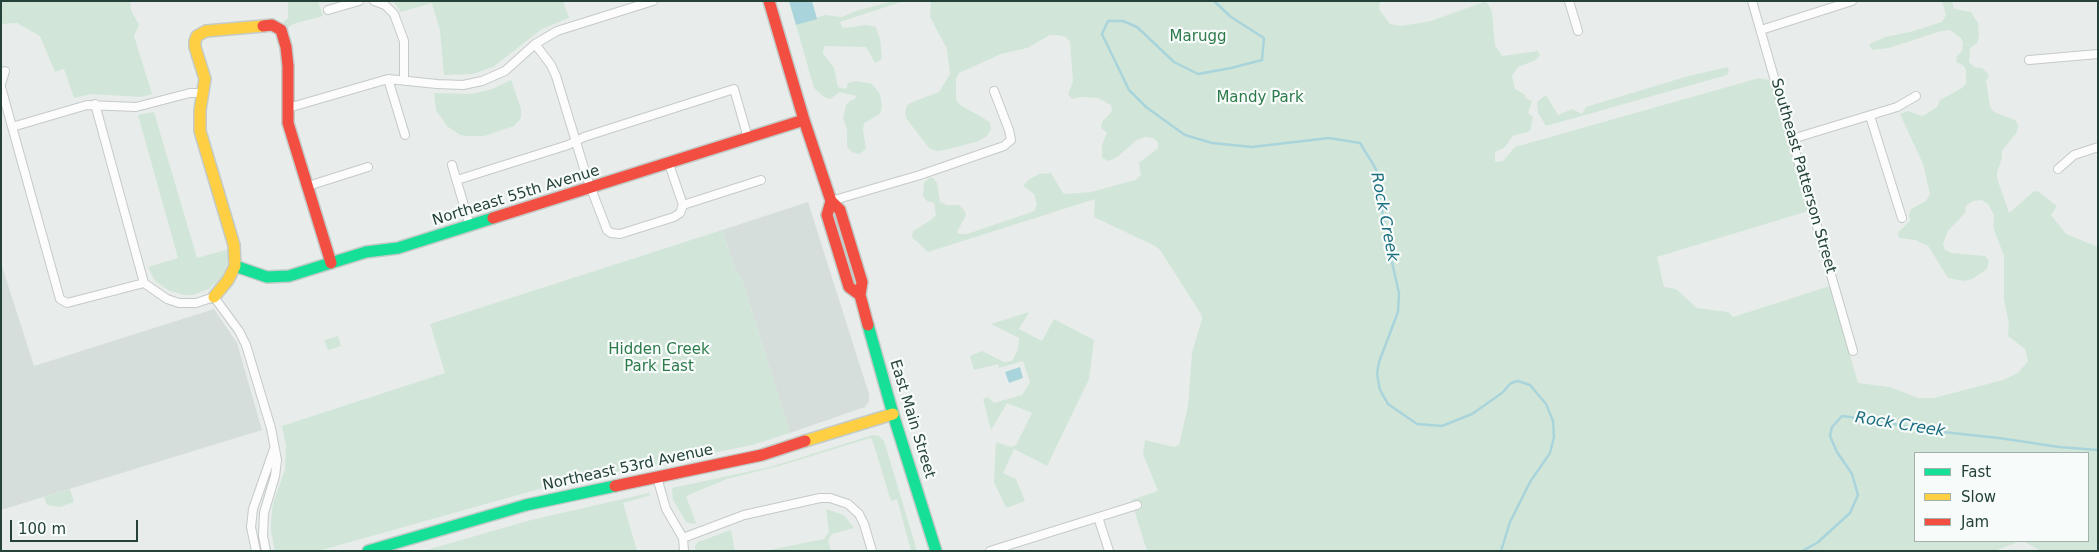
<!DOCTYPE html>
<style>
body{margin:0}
#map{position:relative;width:2099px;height:552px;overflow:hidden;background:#e8edeb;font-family:"DejaVu Sans",sans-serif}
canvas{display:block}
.frame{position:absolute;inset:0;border:2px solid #24423a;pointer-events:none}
.legend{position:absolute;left:1914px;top:452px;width:175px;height:90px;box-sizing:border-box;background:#f7fbf9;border:1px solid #a3b1ad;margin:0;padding:6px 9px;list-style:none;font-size:15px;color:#24423a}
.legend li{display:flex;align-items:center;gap:10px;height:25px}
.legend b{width:25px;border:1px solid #a3b1ad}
.scale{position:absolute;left:10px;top:520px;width:128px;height:22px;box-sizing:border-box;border:2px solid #24423a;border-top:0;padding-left:6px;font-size:15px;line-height:18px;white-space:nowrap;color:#24423a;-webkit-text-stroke:4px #f7fbf9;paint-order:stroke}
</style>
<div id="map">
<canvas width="2099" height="552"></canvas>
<div class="frame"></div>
<ul class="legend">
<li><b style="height:6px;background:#16e098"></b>Fast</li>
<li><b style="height:6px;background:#ffcf43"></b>Slow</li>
<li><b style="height:6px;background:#f24e42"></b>Jam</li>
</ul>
<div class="scale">100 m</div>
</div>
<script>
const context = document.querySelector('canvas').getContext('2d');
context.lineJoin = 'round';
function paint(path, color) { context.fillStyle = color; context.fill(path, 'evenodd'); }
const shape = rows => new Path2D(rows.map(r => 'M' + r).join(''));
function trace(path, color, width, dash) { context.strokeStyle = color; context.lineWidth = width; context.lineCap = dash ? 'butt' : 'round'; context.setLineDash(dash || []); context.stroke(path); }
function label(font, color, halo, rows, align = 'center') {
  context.font = font + ' "DejaVu Sans",sans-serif'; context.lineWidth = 4.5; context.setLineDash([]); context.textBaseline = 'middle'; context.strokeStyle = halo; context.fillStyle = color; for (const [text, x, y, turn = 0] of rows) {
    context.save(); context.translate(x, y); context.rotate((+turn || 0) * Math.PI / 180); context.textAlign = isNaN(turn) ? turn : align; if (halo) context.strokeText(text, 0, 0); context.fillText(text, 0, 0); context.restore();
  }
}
const built = shape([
 [808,202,869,394,869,401,865,407,790,433,742,280,735,269,722,230],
 [1,263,34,366,214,309,237,343,262,430,1,510]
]);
const green = shape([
 [1,1,130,1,131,10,139,25,134,36,152,94,142,97,91,94,74,98,64,69,55,72,40,36,17,23,1,24],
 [288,1,318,1,323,16,293,24,288,28,283,22,288,18],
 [395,1,563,1,569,18,542,29,493,67,473,74,444,75,440,31,432,3,401,12,394,3],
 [893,1,904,1,840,22,843,28,867,25,876,27,880,39,882,59,875,63,866,47,824,46,823,53,834,68,838,87,846,89,848,83,856,81,872,84,880,94,882,107,880,114,864,123,863,130,866,149,859,154,852,152,847,147,847,129,843,118,846,105,851,100,854,100,856,96,840,92,830,99,824,97,814,88,796,25,825,15,842,17,856,11],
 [931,1,1380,1,1379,9,1390,24,1401,26,1431,21,1484,2,1488,4,1492,12,1495,45,1502,56,1538,51,1540,55,1536,60,1518,67,1512,76,1515,89,1524,94,1526,98,1532,101,1528,113,1533,117,1530,131,1513,136,1504,148,1495,152,1495,162,1503,161,1515,147,1759,78,1770,80,1808,211,1657,257,1664,287,1676,289,1697,308,1728,312,1733,317,1830,286,1858,383,1890,387,1918,398,1934,398,2003,380,2018,373,2028,361,2025,349,2008,336,2009,324,2004,300,2004,256,1993,227,1994,215,1988,204,1982,200,1973,201,1966,206,1965,213,1948,231,1943,244,1945,250,1952,253,1985,256,1989,261,1987,269,1972,279,1964,281,1948,278,1928,246,1915,240,1899,238,1898,232,1910,221,1909,215,1911,209,1926,201,1930,194,1923,164,1900,114,1908,111,1923,116,1937,107,1940,100,1962,88,1966,83,1966,70,1963,65,1956,62,1957,56,1962,51,1963,44,1961,38,1950,30,1941,31,1889,48,1872,50,1869,44,1885,37,1910,32,1942,22,1946,15,1942,1,1952,1,1954,9,1971,12,1978,23,1979,36,1977,43,1970,48,1969,62,1974,67,1982,68,1989,75,1986,81,1990,106,1994,112,2015,120,2018,125,2017,132,2002,151,2002,158,1997,172,1997,178,2009,213,2033,192,2038,191,2057,206,2051,215,2066,234,2098,247,2098,551,2041,551,2023,541,2088,541,2088,453,1915,453,1915,541,2021,541,1994,551,1147,551,1131,500,1158,491,1143,454,1145,440,1174,447,1179,445,1188,406,1192,353,1202,319,1201,314,1160,250,1155,246,1094,217,1095,199,928,252,912,237,913,231,931,220,936,215,934,203,927,201,923,196,924,183,929,178,933,178,937,183,940,202,947,205,959,205,964,210,966,215,957,232,959,234,967,234,1035,211,1037,205,1034,194,1023,186,1028,180,1039,174,1051,173,1063,193,1066,194,1091,192,1135,180,1141,175,1139,163,1158,148,1158,142,1153,138,1145,137,1137,140,1117,157,1109,161,1102,158,1102,145,1107,133,1101,128,1102,122,1112,111,1111,105,1098,98,1081,97,1072,99,1068,94,1073,81,1070,42,1066,37,1058,35,1050,35,1027,48,1001,54,959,73,956,79,956,99,960,105,990,122,991,129,987,136,979,141,945,150,936,151,929,148,906,118,905,112,907,105,915,101,939,92,950,74,947,49,930,17],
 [1727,67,1729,70,1727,75,1546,126,1538,113,1537,102,1546,95,1558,115,1572,109,1582,114,1586,107,1685,77],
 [511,80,521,109,521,118,514,126,484,136,466,136,460,135,447,126,436,110,434,93,472,94,492,89],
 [154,112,197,258,229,249,228,262,222,277,209,289,193,295,184,295,168,290,155,281,148,267,178,258,138,115],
 [722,230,735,269,742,280,790,433,752,445,554,485,318,551,275,551,271,531,271,521,273,503,285,470,286,446,282,426,445,373,430,324],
 [1029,312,1019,329,1042,341,1054,319,1094,340,1089,379,1047,466,1014,449,1003,473,1016,479,1025,501,1006,508,994,482,996,442,1011,447,1016,445,1032,413,1007,403,991,430,983,399,988,397,994,403,1022,395,1030,382,1023,361,999,368,998,364,974,370,970,356,982,351,1004,362,1012,361,1018,349,1019,338,991,324],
 [338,336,341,346,328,350,324,340],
 [873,435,879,436,884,441,917,551,911,551,897,499,891,501,872,439,870,438,779,466,727,479,686,496,696,523,693,524,686,522,673,500,672,488,770,467],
 [70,489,74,502,60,507,47,505,44,497],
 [649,493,651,495,623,503,637,551,423,551,531,520],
 [826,509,844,515,854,528,832,534,828,541,831,551,764,551,824,539,829,532],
 [731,530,735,551,695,551,695,546,698,542]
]);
const water = shape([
 [789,1,812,1,817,19,796,25],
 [1020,367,1023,378,1009,383,1005,372]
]);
const stream = shape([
 [1214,1,1231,17,1264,38,1262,60,1231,68,1198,74,1174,62,1137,27,1123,21,1108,21,1102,34,1129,90,1146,107,1185,135,1212,143,1252,147,1329,138,1360,143,1376,169,1386,236,1399,293,1398,312,1379,362,1377,374,1380,390,1388,404,1417,424,1442,426,1472,414,1502,393,1511,383,1518,381,1530,385,1546,404,1553,421,1554,437,1550,453,1530,482,1510,522,1501,551],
 [1802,551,1817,543,1850,513,1858,495,1852,474,1837,452,1830,436,1832,427,1842,416,1880,421,1924,430,1999,438,2059,447,2098,450]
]);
const street = shape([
 [374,1,385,5,394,14,404,41,404,80],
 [1569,1,1578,31],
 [1752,1,1853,351],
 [328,10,359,1],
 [1761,30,1852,1],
 [535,44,551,65,556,76,587,178,607,230,611,233,620,234,674,217,680,213,683,205,669,164],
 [2029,60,2098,54],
 [388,79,405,135],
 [1,84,5,71],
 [1,87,60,299,67,303,144,283,167,299,179,303,196,303,214,297,239,331,246,345,258,385,271,428,277,460,275,476,264,513,263,536,266,551],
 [95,104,144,283],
 [288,108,388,79,437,84,463,85,482,81,505,71,535,44,557,31,653,1],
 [1870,116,1902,218],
 [12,127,87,105,136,107,190,93,204,93],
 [1792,139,1897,107,1916,96],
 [452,165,470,226],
 [2058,169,2074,155,2098,147],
 [457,180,568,145,584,137,734,89,748,138],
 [308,186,368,167],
 [831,201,920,175,1004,146,1011,140,1009,130,994,91],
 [683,205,761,180],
 [657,477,666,509,683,538,684,551],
 [1098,517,1109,551],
 [683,538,744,515,820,498,830,498,848,504,859,514,864,524,872,551],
 [256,551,251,527,253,509,274,449],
 [990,551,1137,505]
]);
const fast = shape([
 [235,266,267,277,289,276,366,252,398,248,493,218],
 [868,325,893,414,936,551],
 [368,551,526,505,615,486]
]);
const slow = shape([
 [214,297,228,280,235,266,234,245,200,131,200,110,205,79,195,47,195,41,197,36,206,31,263,26],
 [805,441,893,414]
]);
const jam = shape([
 [769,1,804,120,831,201,840,210,862,282,860,295,868,325],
 [263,26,272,25,281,30,286,47,288,66,288,123,331,263],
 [831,201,827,215,849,287,860,295],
 [493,218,804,120],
 [615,486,762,455,805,441]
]);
const parkNames = [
 ["Marugg",1198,37],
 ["Mandy Park",1260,98],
 ["Hidden Creek",659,350],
 ["Park East",659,367]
];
const streetNames = [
 ["Southeast Patterson Street",1803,176,74],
 ["Northeast 55th Avenue",516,196,-17],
 ["East Main Street",912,419,73],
 ["Northeast 53rd Avenue",628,468,-12]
];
const waterNames = [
 ["Rock Creek",1384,217,79],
 ["Rock Creek",1900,425,9]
];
paint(built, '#d6dedb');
paint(green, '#d1e6d8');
paint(water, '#a9d4db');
trace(stream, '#a9d4db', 2.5);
trace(street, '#c5cac8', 10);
trace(fast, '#c3cbc8', 14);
trace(slow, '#c3cbc8', 14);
trace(jam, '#c3cbc8', 14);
trace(street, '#fcfcfc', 8);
trace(fast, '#16e098', 11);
trace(slow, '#ffcf43', 11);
trace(jam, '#f24e42', 11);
label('15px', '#2d7a4b', '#f7fbf9', parkNames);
label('15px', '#24423a', '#f7fbf9', streetNames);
label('italic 16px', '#1c6f80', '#f7fbf9', waterNames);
</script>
